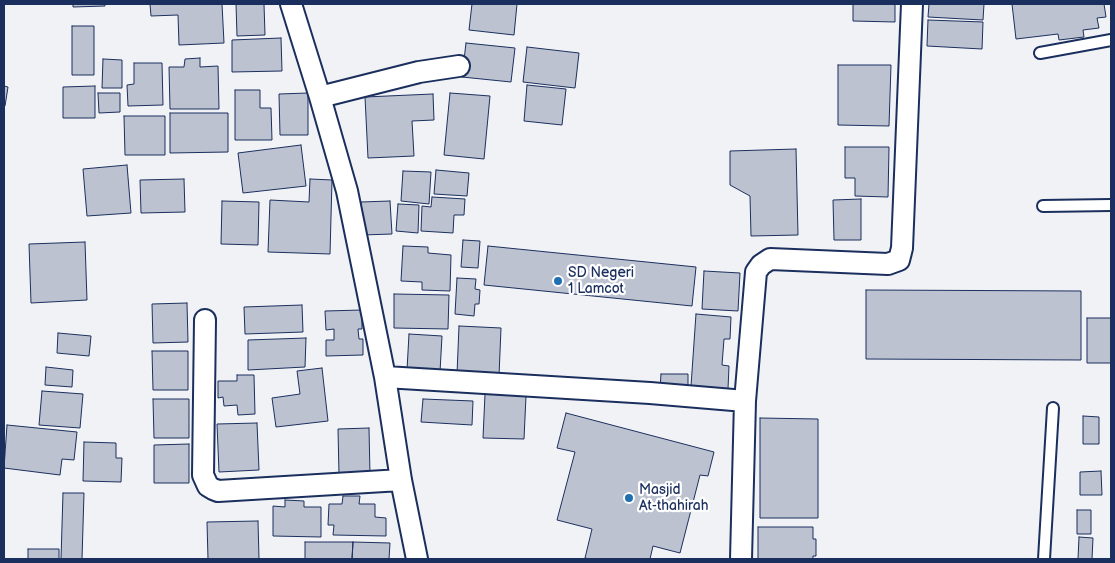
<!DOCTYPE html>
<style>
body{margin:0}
#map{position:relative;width:1115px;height:563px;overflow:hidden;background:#f1f2f5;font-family:"Balsamiq Sans",sans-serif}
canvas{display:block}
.frame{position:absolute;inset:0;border:5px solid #1b2f5e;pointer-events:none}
</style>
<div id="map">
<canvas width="1115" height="563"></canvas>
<div class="frame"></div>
</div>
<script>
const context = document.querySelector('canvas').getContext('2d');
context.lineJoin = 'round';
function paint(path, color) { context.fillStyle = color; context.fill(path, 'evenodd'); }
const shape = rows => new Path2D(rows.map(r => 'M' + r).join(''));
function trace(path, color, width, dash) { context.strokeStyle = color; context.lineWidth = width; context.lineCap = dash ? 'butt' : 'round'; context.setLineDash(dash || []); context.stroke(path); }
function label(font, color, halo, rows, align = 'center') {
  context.font = font + ' "Balsamiq Sans",sans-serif'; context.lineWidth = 4.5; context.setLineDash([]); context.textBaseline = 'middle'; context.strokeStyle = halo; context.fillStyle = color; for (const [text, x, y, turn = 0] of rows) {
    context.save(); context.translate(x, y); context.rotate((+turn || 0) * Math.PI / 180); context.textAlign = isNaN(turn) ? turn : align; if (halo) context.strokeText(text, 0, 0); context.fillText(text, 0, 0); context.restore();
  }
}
const building = shape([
 [73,4,105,4,105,6,73,7,73,4],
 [150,4,222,4,224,43,179,45,178,15,151,16,150,4],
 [236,4,264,4,265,35,237,36,236,4],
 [472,4,517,4,514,35,469,30,472,4],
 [853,4,895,4,895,22,853,21,853,4],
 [929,4,984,4,983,20,928,17,929,4],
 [1012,4,1104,4,1106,17,1097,18,1099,28,1083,30,1084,37,1059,40,1058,34,1016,39,1012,4],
 [928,20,983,22,982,49,927,46,928,20],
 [72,26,94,26,94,75,72,75,72,26],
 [281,38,282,71,232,72,232,40,281,38],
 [466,43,515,48,511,82,462,77,466,43],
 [527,47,579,53,575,88,523,82,527,47],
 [200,58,200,67,218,66,219,109,170,109,169,67,184,67,185,59,200,58],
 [103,59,122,60,122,88,102,88,103,59],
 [134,63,162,63,163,105,128,106,127,85,134,84,134,63],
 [838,65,891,65,889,126,838,125,838,65],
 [527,85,566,89,562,125,524,121,527,85],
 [4,86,8,87,5,106,4,106,4,86],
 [95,86,95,118,63,118,63,87,95,86],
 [235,90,260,90,260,108,271,108,272,140,235,140,235,90],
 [98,93,120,93,120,112,99,113,98,93],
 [308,93,308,135,280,135,279,94,308,93],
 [450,93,490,96,484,159,444,155,450,93],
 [433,94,434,120,412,121,414,156,368,158,365,97,433,94],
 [170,113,228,113,228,152,170,153,170,113],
 [124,116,165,116,165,155,125,155,124,116],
 [301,145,306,186,243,193,238,153,301,145],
 [845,147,889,147,888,197,855,196,855,178,845,178,845,147],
 [796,149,798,235,751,236,750,196,730,185,730,151,796,149],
 [127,165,131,213,87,216,83,169,127,165],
 [436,170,469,173,467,196,434,194,436,170],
 [403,171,431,172,429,204,401,201,403,171],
 [184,179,185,212,141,213,140,180,184,179],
 [310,179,332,180,330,254,268,252,270,200,309,202,310,179],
 [432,197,465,199,464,215,454,215,453,233,421,231,422,206,431,207,432,197],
 [861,199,861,240,834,240,833,200,861,199],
 [222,201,259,202,258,245,221,244,222,201],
 [390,201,392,234,362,235,361,202,390,201],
 [398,204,419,205,418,233,396,231,398,204],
 [463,240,480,241,478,268,461,267,463,240],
 [85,242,87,300,31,303,29,244,85,242],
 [403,246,428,247,428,253,451,255,450,291,422,290,422,282,401,281,403,246],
 [488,246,696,267,692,306,484,285,488,246],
 [704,271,740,273,738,311,702,309,704,271],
 [457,278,476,279,475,289,480,290,479,304,475,304,474,316,455,314,457,278],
 [866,290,1081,291,1081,360,866,359,866,290],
 [394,294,449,295,448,329,394,328,394,294],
 [187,303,188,342,153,343,152,304,187,303],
 [302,305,303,332,245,334,244,307,302,305],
 [362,310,362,329,358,329,359,339,363,339,363,355,326,356,326,340,334,340,334,329,326,330,325,311,362,310],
 [696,314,731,317,730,339,724,339,722,365,729,366,728,389,691,386,696,314],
 [1087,318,1111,318,1111,363,1087,363,1087,318],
 [459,326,501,328,499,376,457,374,459,326],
 [58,333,91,336,89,356,57,353,58,333],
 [409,334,442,336,440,372,407,370,409,334],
 [306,338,305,367,248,370,248,340,306,338],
 [152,351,188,351,188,390,153,390,152,351],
 [46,367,73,370,72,387,45,385,46,367],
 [322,368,328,421,276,427,272,398,300,394,297,371,322,368],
 [661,374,688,374,688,389,660,389,661,374],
 [237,375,254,375,255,414,238,415,237,405,224,406,223,397,218,398,218,381,237,381,237,375],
 [42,391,83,394,80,428,39,425,42,391],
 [485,394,526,396,524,439,483,438,485,394],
 [153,399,189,399,189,438,154,438,153,399],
 [423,399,473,401,472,425,421,422,423,399],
 [566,413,714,452,708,476,700,475,680,553,653,546,650,559,590,559,585,558,592,529,557,520,575,452,557,448,566,413],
 [1083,416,1099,417,1099,444,1083,444,1083,416],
 [760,418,818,419,818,518,760,518,760,418],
 [257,423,259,470,219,472,217,424,257,423],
 [7,425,77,432,74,460,62,459,60,475,4,468,7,425],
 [369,428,370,475,339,475,338,429,369,428],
 [84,442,116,443,116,458,122,458,121,482,83,481,84,442],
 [189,444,189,483,154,483,154,445,189,444],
 [1101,471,1102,495,1080,495,1080,472,1101,471],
 [63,493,84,493,82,559,61,559,63,493],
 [343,496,360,496,359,504,375,504,375,517,386,518,386,536,333,535,334,525,328,525,329,504,342,504,343,496],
 [285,500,304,501,304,507,321,507,321,537,273,536,273,506,285,507,285,500],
 [1077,510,1091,510,1091,534,1077,534,1077,510],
 [258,521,259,559,208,559,207,522,258,521],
 [758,527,813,527,813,539,816,539,816,556,813,556,813,559,758,559,758,527],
 [1079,537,1093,538,1092,559,1078,559,1079,537],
 [305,542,353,542,352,559,305,559,305,542],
 [353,542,390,543,389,559,352,559,353,542],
 [28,549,59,549,59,559,28,559,28,549]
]);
const service = shape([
 [1040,53,1111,40],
 [1043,206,1111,205],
 [1044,559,1053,408]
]);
const minor = shape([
 [291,4,320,97,347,191,385,377,401,480,417,559],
 [320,97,419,72,459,66],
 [205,320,203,475,208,486,213,489,218,491,401,480],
 [385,377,650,393,745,401],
 [741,559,745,401,756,272,761,265,770,259,888,264,899,260,902,248,912,4]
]);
const markers = [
 [558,281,5,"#1f6fb2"],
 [629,498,5,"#1f6fb2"]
];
const poiNames = [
 ["SD Negeri",568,273],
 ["1 Lamcot",568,289],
 ["Masjid",639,490],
 ["At-thahirah",639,506]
];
paint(building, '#bcc2d0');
trace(building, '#1b2f5e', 1);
trace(service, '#1b2f5e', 14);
trace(minor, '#1b2f5e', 24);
trace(service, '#fff', 10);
trace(minor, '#fff', 20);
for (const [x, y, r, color] of markers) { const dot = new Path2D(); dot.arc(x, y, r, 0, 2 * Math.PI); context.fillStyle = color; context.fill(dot); trace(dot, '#fff', 2); }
label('14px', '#1b2f5e', '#fff', poiNames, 'left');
</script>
